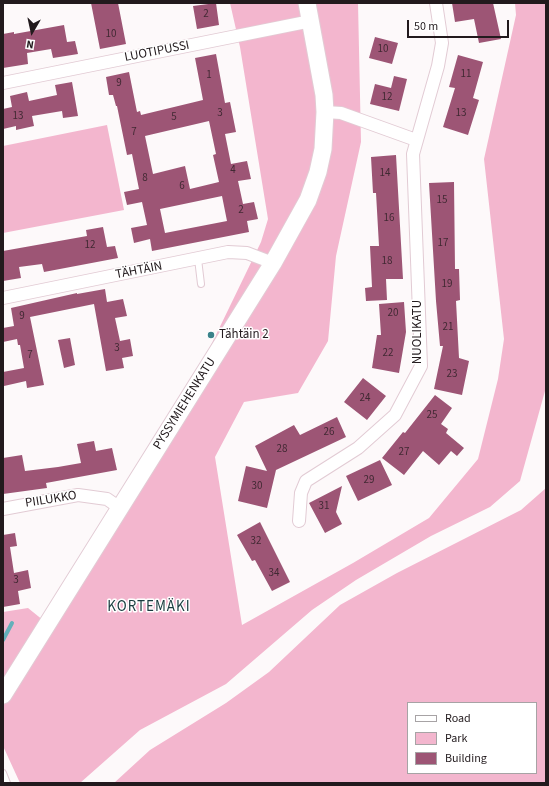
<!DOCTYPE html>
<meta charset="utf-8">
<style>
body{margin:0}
#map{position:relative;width:549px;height:786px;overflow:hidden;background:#fdf9fa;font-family:"Source Sans 3",sans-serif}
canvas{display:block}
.frame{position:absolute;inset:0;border:4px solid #221a1d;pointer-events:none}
.legend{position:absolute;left:407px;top:702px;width:130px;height:72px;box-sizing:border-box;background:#fff;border:1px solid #a7a3a5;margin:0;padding:5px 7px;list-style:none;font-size:12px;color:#221a1d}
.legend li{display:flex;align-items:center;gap:8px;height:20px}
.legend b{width:20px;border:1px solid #a7a3a5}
.north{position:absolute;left:12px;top:12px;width:40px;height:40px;-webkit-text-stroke:3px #fff;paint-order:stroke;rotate:189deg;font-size:11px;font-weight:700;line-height:16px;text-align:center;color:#221a1d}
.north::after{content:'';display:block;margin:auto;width:14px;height:18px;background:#221a1d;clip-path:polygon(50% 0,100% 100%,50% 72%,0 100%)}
.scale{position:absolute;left:407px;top:20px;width:102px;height:18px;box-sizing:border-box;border:2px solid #221a1d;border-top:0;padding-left:5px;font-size:12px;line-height:14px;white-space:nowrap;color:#221a1d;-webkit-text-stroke:3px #fff;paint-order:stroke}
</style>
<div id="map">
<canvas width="549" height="786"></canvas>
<div class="frame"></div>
<ul class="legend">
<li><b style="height:5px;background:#fff"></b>Road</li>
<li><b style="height:11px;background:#f3b6ce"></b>Park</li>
<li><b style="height:11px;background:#9d5575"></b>Building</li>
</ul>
<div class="north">N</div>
<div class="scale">50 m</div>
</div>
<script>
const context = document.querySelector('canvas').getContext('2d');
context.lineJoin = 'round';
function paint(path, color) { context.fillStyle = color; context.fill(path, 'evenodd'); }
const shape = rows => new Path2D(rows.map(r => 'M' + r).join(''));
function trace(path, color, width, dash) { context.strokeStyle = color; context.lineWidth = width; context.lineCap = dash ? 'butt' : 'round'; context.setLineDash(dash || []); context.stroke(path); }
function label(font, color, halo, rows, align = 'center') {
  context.font = font + ' "Source Sans 3",sans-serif'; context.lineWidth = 3; context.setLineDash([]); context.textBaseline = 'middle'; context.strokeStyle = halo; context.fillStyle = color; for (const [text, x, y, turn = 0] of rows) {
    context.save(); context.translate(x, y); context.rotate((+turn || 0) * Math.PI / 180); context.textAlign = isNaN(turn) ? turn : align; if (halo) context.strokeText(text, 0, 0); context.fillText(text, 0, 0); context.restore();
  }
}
const green = shape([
 [230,3,358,3,361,142,336,256,328,341,298,393,244,402,215,457,242,625,353,563,429,518,478,459,498,379,504,339,484,159,516,15,515,3,546,3,545,391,520,481,490,507,431,536,356,580,312,610,226,684,140,730,80,783,20,783,3,746,3,612,28,608,54,629,151,469,261,242,268,219,240,47],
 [107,125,124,210,3,233,3,146],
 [546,488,546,783,114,783,150,750,226,703,269,672,340,605,397,573,521,510],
 [408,703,536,703,536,773,408,773]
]);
const stream = shape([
 [3,640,12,623]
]);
const building = shape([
 [91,3,118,3,126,44,100,49],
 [216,3,219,25,197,29,193,6],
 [452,3,493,3,501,39,479,43,474,19,455,22],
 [64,25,67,42,75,41,78,54,53,58,51,49,27,53,28,64,3,68,3,34,14,32,14,34],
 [375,37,398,43,392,64,369,58],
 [216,54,225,103,230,102,236,132,225,134,231,164,247,161,251,179,238,181,243,204,254,202,258,219,247,221,249,232,152,251,150,239,134,243,131,228,147,225,142,202,127,205,124,192,139,189,132,154,127,155,117,106,116,106,113,95,109,95,106,77,129,72,137,112,140,111,141,115,203,100,195,58],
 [209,121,216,154,213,155,219,182,190,189,185,166,153,174,145,136],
 [222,196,227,221,165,233,160,209],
 [458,55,483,62,473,98,479,100,468,135,443,127,455,88,449,87],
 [394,76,407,79,399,111,370,104,375,84,391,88],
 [72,82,78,116,63,118,62,111,32,116,34,126,16,130,16,126,3,129,3,109,12,107,10,96,27,92,29,101,57,95,55,85],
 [396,155,403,279,386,279,387,300,366,301,365,288,372,287,370,246,379,246,376,193,373,193,371,157],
 [454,182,455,269,459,269,460,300,456,301,459,358,469,361,462,395,434,389,443,346,440,346,436,301,429,183],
 [103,227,107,247,115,246,118,258,44,272,42,264,19,267,21,278,3,281,3,251,87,236,86,230],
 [105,289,107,302,123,299,127,316,115,318,120,341,130,339,133,356,122,358,124,368,106,371,94,304,30,317,44,385,27,388,26,381,4,386,3,372,24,368,20,345,18,345,17,339,3,342,3,328,14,326,11,308,77,293,77,294],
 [404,302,406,332,399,373,372,368,377,335,381,335,379,304],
 [70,338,75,365,64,368,58,340],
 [363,378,386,396,367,420,344,402],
 [435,395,452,408,441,424,448,429,446,433,464,448,457,456,451,451,439,465,423,451,404,475,382,458,403,432,405,433],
 [337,417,346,437,276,470,267,508,238,501,246,466,267,471,255,446,294,425,300,435],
 [94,441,96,451,112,448,117,470,46,483,47,488,3,494,3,458,22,455,25,471,58,467,81,463,77,444],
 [380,460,392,485,358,501,346,476],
 [342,486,336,512,342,524,325,533,309,503],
 [260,522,290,582,272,591,255,560,252,561,237,535],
 [15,533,17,546,10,547,14,573,28,570,31,588,18,591,20,604,3,607,3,535]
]);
const lane = shape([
 [198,259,201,284],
 [3,773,7,783]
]);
const street = shape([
 [3,83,311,21],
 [325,112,341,113,416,140],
 [3,298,228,252,247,253,273,263],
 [3,509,78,495,107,499,120,508],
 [299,521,301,493,306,481,358,448,395,415,421,366,413,154,438,66,442,43,436,3]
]);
const secondary = shape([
 [3,695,273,263,308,200,318,172,323,149,325,112,324,95,307,3]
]);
const markers = [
 [211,335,4,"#3a828a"]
];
const numberNames = [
 ["2",206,15],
 ["10",111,35],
 ["10",383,50],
 ["11",466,75],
 ["1",209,76],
 ["9",119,84],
 ["12",387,98],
 ["3",220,114],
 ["13",461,114],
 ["13",18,117],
 ["5",174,118],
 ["7",134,133],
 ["4",233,171],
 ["14",385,174],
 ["8",145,179],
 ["6",182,187],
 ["15",442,201],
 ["2",241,211],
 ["16",389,219],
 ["17",443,244],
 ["12",90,246],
 ["18",387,262],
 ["19",447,285],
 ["20",393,314],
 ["9",22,317],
 ["21",448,328],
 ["3",117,349],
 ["22",388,354],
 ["7",30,356],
 ["23",452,375],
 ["24",365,399],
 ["25",432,416],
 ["26",329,433],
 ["28",282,450],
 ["27",404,453],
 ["29",369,481],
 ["30",257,487],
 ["31",324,507],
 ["32",256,542],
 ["34",274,574],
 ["3",16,581]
];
const streetNames = [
 ["LUOTIPUSSI",157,52,-11],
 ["TÄHTÄIN",139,271,-11],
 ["NUOLIKATU",418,332,-90],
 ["PYSSYMIEHENKATU",185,404,-58],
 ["PIILUKKO",51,500,-9]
];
const poiNames = [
 ["Tähtäin 2",219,335]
];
const quarterNames = [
 ["KORTEMÄKI",149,608]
];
paint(green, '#f3b6ce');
trace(stream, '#64b0ba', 4);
paint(building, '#9d5575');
trace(lane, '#e2cbd4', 8);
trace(street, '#e2cbd4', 14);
trace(secondary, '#e2cbd4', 19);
trace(lane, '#fff', 6);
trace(street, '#fff', 12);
trace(secondary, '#fff', 17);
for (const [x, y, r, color] of markers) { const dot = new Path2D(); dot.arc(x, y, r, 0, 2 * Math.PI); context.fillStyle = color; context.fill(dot); trace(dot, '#fff', 1.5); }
label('11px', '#412933', null, numberNames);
label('13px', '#221a1d', '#fff', streetNames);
label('13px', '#221a1d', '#fff', poiNames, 'left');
context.letterSpacing = '1px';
label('15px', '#193b3f', '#fff', quarterNames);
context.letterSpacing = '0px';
</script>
